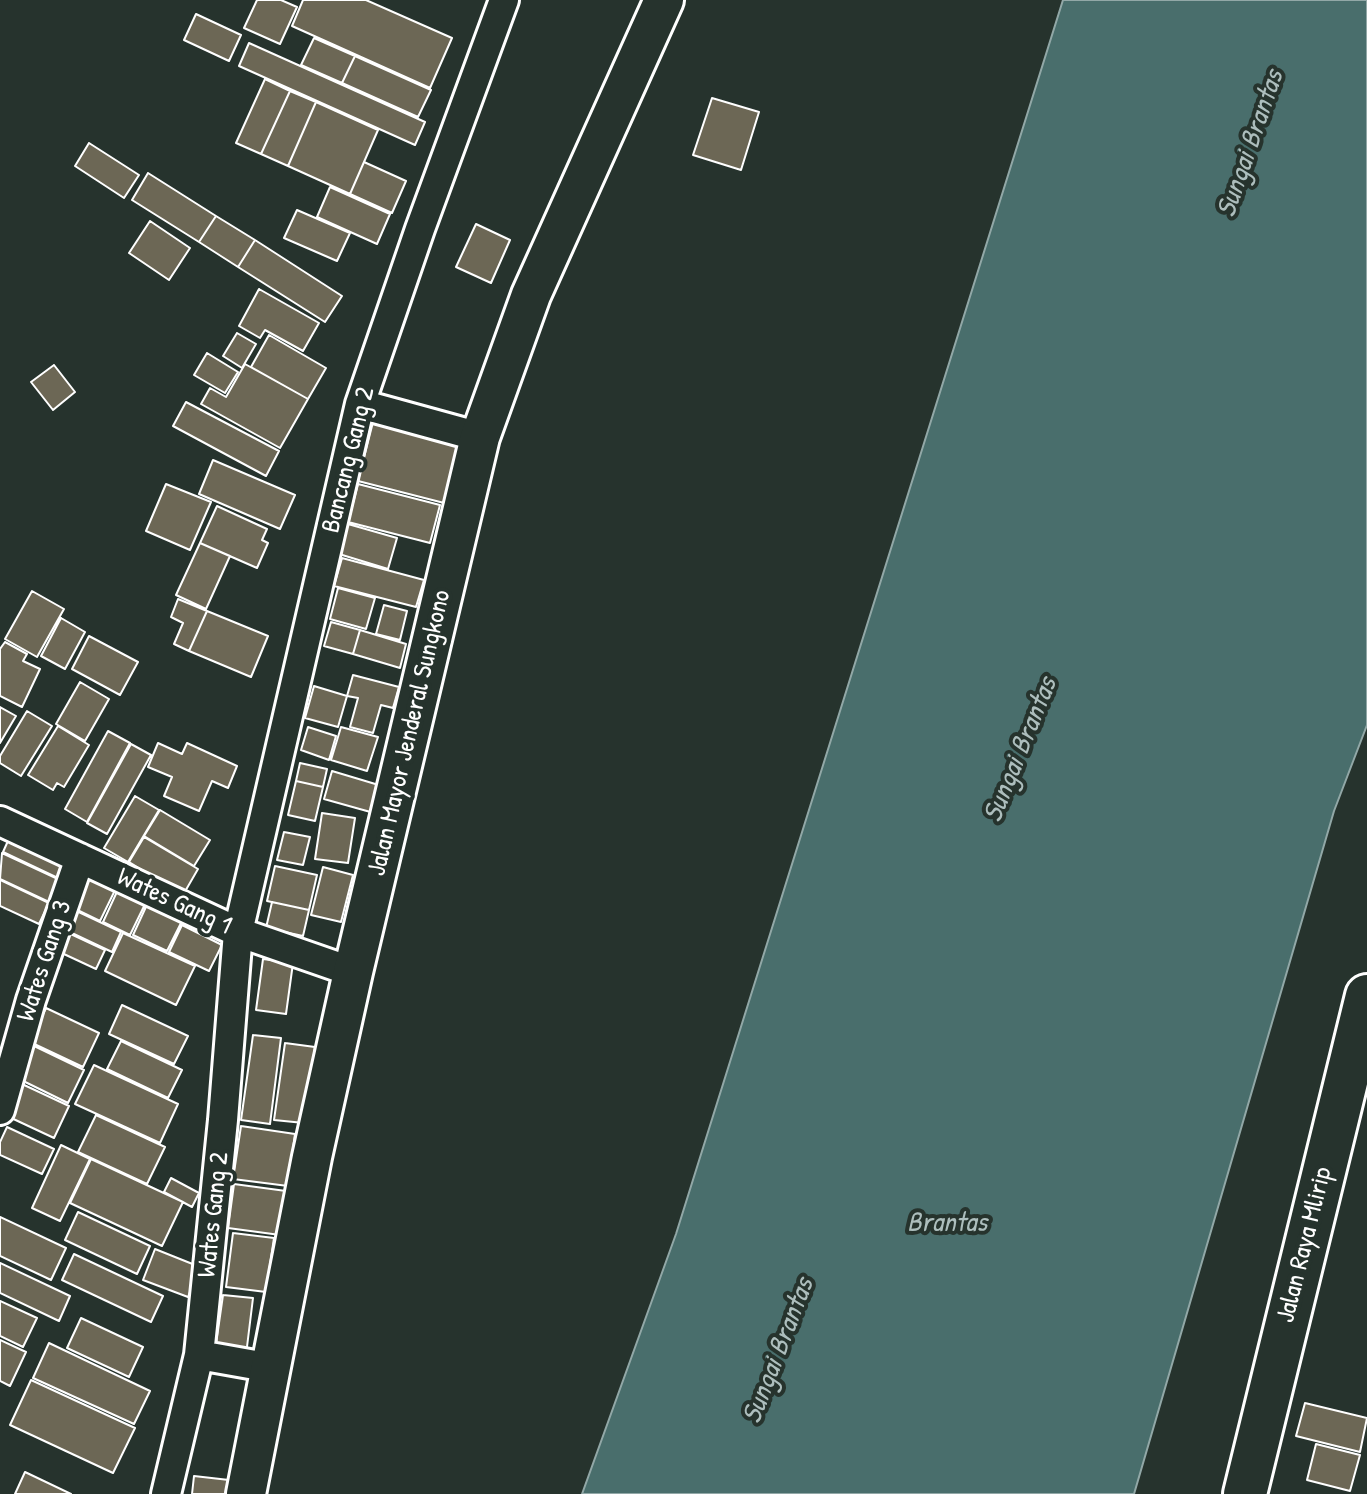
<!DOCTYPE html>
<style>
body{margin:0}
canvas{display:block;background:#26332d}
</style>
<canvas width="1367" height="1494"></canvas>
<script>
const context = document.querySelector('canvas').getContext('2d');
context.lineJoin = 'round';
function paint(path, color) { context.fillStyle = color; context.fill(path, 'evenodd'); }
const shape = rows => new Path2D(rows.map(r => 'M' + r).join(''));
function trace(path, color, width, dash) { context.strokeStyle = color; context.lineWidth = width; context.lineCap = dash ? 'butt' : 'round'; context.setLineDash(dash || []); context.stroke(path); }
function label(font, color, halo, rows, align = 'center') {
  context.font = font + ' "Patrick Hand",sans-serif'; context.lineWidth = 8; context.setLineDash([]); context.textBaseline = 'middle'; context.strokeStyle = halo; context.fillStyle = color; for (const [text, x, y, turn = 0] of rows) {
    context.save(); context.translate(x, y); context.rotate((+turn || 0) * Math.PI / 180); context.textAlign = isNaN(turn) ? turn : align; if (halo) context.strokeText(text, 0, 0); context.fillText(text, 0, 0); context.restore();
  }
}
const water = shape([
 [1063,0,1367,0,1367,725,1334,811,1134,1494,582,1494,676,1234,1063,0]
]);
const building = shape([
 [257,0,281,0,297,7,280,44,244,28,257,0],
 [303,0,366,0,452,38,430,88,292,26,303,0],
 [196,14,241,35,229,61,184,40,196,14],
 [314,38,355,56,342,83,301,65,314,38],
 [249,43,425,122,415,145,239,66,249,43],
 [355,56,431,90,418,117,342,83,355,56],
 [265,79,290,91,261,154,236,143,265,79],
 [290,91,316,102,288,166,261,154,290,91],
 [712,98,759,112,741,170,693,155,712,98],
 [316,102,378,130,350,194,288,166,316,102],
 [89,143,139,175,124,198,75,166,89,143],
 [364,162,406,181,392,213,350,194,364,162],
 [148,173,216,216,199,242,132,200,148,173],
 [330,187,390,214,377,244,317,217,330,187],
 [297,210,350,233,337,261,284,238,297,210],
 [216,216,255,240,238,267,199,242,216,216],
 [150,221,190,248,169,280,129,253,150,221],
 [476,224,510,240,491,283,456,267,476,224],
 [255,240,342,296,325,322,238,267,255,240],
 [259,289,319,323,303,351,265,330,260,338,239,326,259,289],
 [237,333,256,344,242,368,223,356,237,333],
 [269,335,326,368,308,399,251,367,269,335],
 [207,353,238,372,225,393,194,375,207,353],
 [245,364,308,399,280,448,201,404,210,388,226,397,245,364],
 [54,365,75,392,53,410,31,382,54,365],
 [186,402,279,451,266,476,173,426,186,402],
 [374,418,464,440,448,504,358,481,374,418],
 [213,460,295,495,280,529,199,494,213,460],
 [166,484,211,502,190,550,146,531,166,484],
 [358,484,440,505,430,543,348,522,358,484],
 [217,506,267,529,262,540,268,543,257,568,200,543,217,506],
 [348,524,397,538,388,569,339,554,348,524],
 [200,543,230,556,206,609,176,595,200,543],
 [342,558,424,580,416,607,334,586,342,558],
 [338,588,375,598,366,629,330,619,338,588],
 [32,591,64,609,37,657,5,639,32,591],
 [178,599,207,611,189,651,174,644,183,623,171,617,178,599],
 [384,605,407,611,400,640,376,634,384,605],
 [207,611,268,636,251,677,189,651,207,611],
 [61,618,85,632,65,669,41,656,61,618],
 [331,622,360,630,353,654,324,646,331,622],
 [360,630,406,644,400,668,353,654,360,630],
 [89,636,138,662,120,695,72,669,89,636],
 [5,642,27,654,23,661,40,669,22,707,0,696,0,649,5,642],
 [353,675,399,687,393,708,381,705,373,733,350,727,358,698,347,696,353,675],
 [80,682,109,699,85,741,56,724,80,682],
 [314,686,347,696,338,727,305,718,314,686],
 [0,707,16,716,0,743,0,707],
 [27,711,52,726,21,776,0,763,0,756,27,711],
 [58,726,89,745,64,787,57,783,53,790,28,775,58,726],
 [308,727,336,736,329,760,301,750,308,727],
 [341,727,378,737,367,771,331,760,341,727],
 [108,731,130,743,87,822,65,809,108,731],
 [158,743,182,754,187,743,237,766,228,788,212,781,199,811,164,796,172,777,148,767,158,743],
 [131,744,151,755,107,834,87,823,131,744],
 [300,763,327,769,323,787,296,781,300,763],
 [332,771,382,786,374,813,324,799,332,771],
 [296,781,323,787,315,821,288,815,296,781],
 [135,796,159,810,128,862,104,848,135,796],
 [160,810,210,840,194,866,144,836,160,810],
 [322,813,355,818,348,863,315,859,322,813],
 [12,832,70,859,60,879,3,852,12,832],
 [284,832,310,837,303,865,277,860,284,832],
 [144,837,198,869,183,895,129,862,144,837],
 [2,853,60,880,49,902,0,879,2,853],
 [85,866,119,882,100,921,67,905,85,866],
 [275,866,317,875,309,910,267,901,275,866],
 [323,867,353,875,341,922,311,915,323,867],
 [0,880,49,903,39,924,0,906,0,880],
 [121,883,149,896,130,935,103,922,121,883],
 [151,896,186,913,167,951,133,935,151,896],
 [272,902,309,910,303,936,266,928,272,902],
 [66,906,121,932,112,952,57,926,66,906],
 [182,925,222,945,209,971,169,952,182,925],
 [60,929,105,950,96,969,51,948,60,929],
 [123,933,195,966,176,1005,105,971,123,933],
 [263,959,293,963,286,1014,256,1010,263,959],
 [122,1005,188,1036,174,1064,109,1034,122,1005],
 [46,1008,99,1033,83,1067,30,1042,46,1008],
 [253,1035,281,1038,270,1124,241,1120,253,1035],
 [121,1041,182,1070,168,1098,107,1069,121,1041],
 [285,1043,315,1047,304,1123,274,1120,285,1043],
 [30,1044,84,1070,68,1103,15,1077,30,1044],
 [94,1065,178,1104,160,1143,75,1104,94,1065],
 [22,1084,69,1106,54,1138,7,1116,22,1084],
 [96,1115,165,1147,147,1184,78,1152,96,1115],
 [241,1126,295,1134,288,1186,233,1179,241,1126],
 [7,1127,54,1149,42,1174,0,1155,0,1142,7,1127],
 [61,1145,90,1159,60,1221,32,1208,61,1145],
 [91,1159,183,1202,162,1246,70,1203,91,1159],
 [171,1178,199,1193,192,1207,164,1192,171,1178],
 [234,1184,286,1191,280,1235,228,1228,234,1184],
 [78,1212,150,1246,137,1274,65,1240,78,1212],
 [0,1217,66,1248,51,1280,0,1256,0,1217],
 [233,1233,274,1238,266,1292,226,1287,233,1233],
 [155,1249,200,1267,188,1297,143,1280,155,1249],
 [74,1254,163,1296,151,1322,62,1280,74,1254],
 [0,1263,70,1296,59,1321,0,1293,0,1263],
 [223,1295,253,1298,246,1355,215,1351,223,1295],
 [0,1301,37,1318,23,1347,0,1336,0,1301],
 [81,1318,143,1347,129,1377,67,1348,81,1318],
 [0,1340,26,1352,10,1386,0,1381,0,1340],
 [49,1343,150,1391,134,1424,33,1378,49,1343],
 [31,1380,135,1428,113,1473,10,1425,31,1380],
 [1305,1403,1367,1418,1360,1452,1296,1436,1305,1403],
 [1316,1444,1360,1455,1350,1491,1307,1480,1316,1444],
 [25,1472,71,1494,15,1494,25,1472],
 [194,1476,229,1480,227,1494,192,1494,194,1476]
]);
const minor = shape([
 [360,404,480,437],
 [0,821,238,932,353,972],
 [0,1110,31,1000,80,858],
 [199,1355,272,1368],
 [166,1494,199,1355,223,1120,238,932,360,404,420,229,504,0]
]);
const secondary = shape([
 [246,1494,312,1157,353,972,480,437,531,295,664,0]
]);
const primary = shape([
 [1245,1494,1367,996]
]);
const streetNames = [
 ["Bancang Gang 2",349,460,-76],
 ["Jalan Mayor Jenderal Sungkono",410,733,-77],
 ["Wates Gang 1",174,902,25],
 ["Wates Gang 3",45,961,-72],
 ["Wates Gang 2",214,1215,-84],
 ["Jalan Raya Mlirip",1305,1245,-76]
];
const waterNames = [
 ["Sungai Brantas",1251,144,-71],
 ["Sungai Brantas",1021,750,-68],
 ["Brantas",947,1224],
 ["Sungai Brantas",779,1351,-69]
];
paint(water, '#496e6c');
trace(water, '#92a8a7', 2);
paint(building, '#6c6755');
trace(building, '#fff', 2);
trace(minor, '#fff', 34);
trace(secondary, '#fff', 44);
trace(primary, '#fff', 48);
trace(minor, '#26332d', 28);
trace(secondary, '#26332d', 38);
trace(primary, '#26332d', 42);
label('26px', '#fff', '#26332d', streetNames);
label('italic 28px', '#adbebd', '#26332d', waterNames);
</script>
